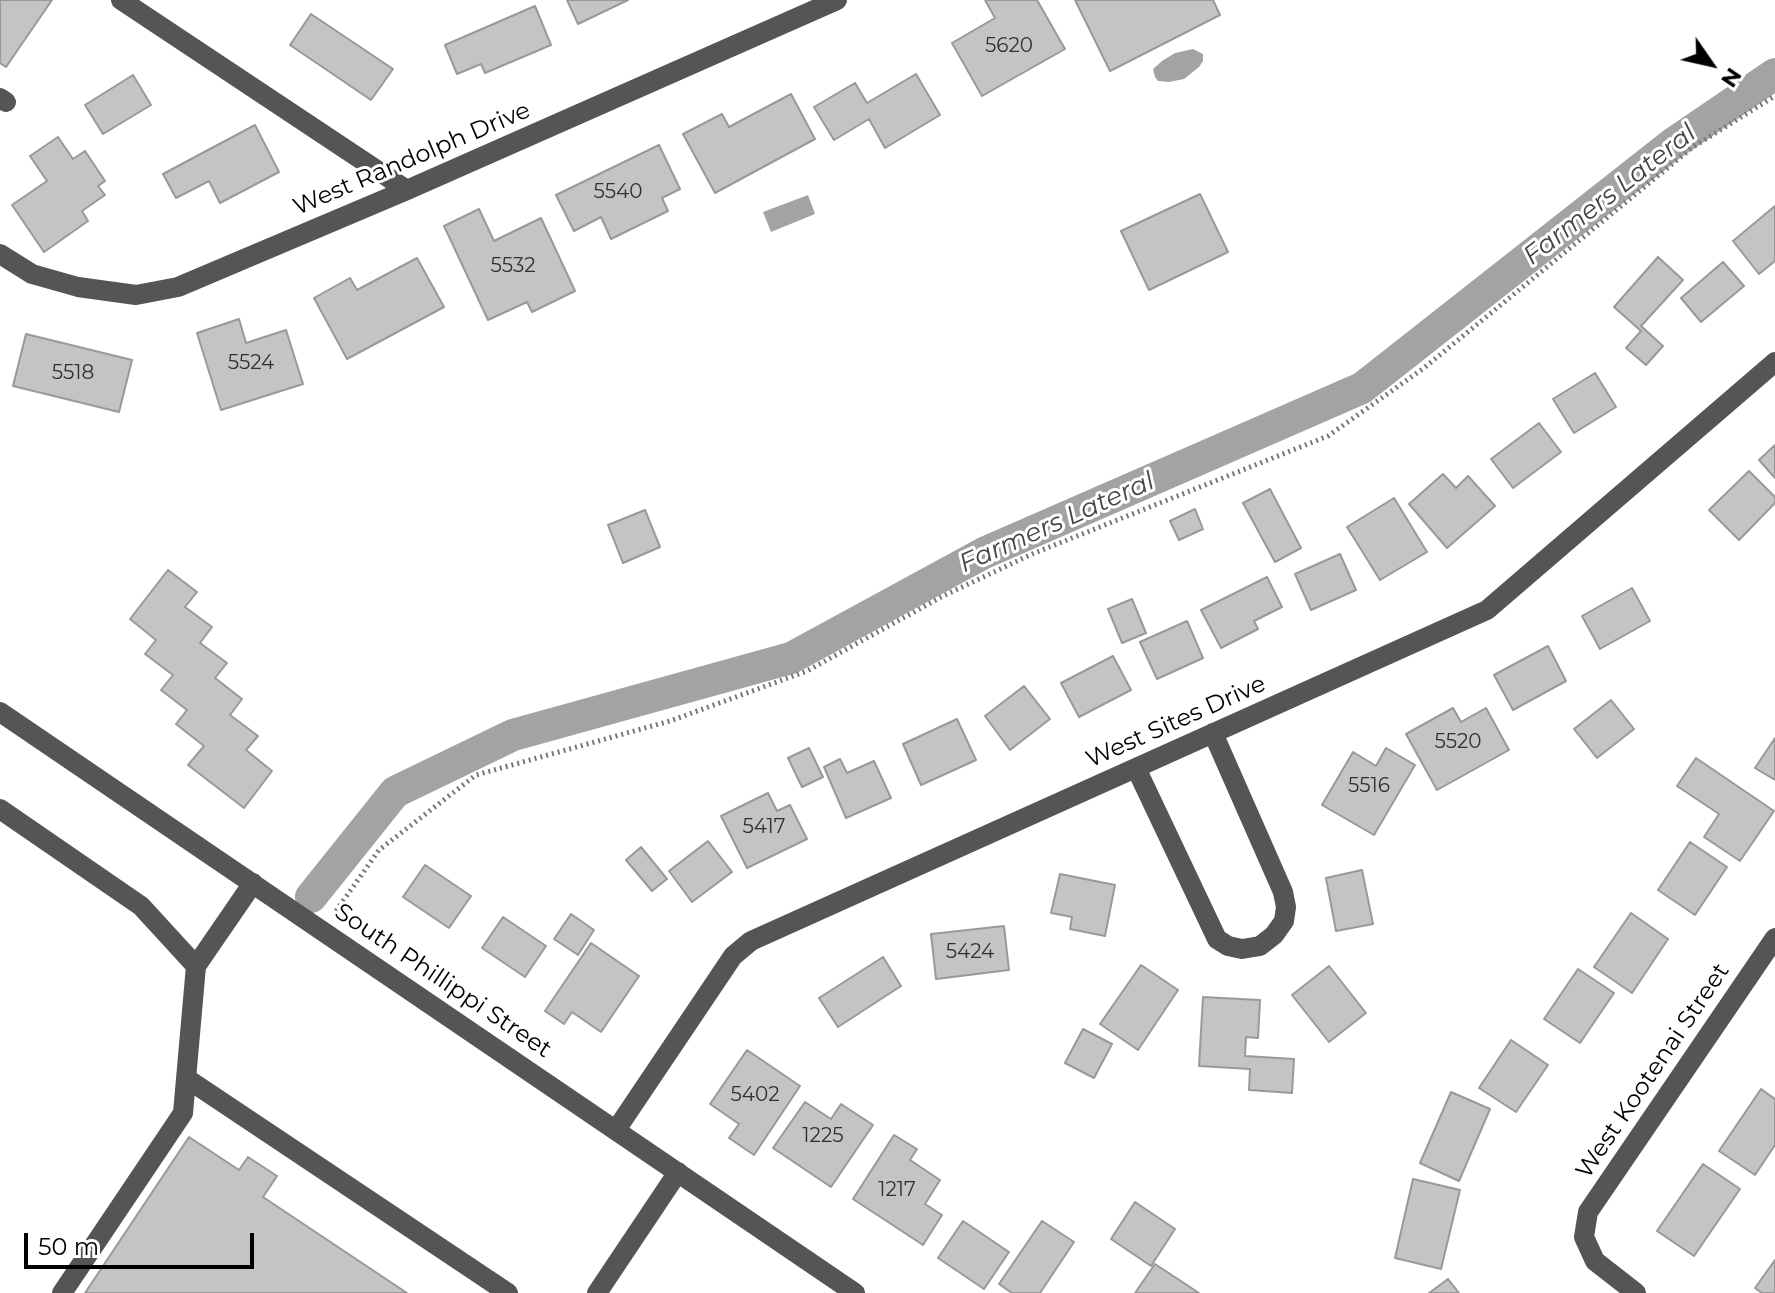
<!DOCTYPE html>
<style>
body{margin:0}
#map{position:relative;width:1775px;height:1293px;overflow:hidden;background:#fff;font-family:Montserrat,sans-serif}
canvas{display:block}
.north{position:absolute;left:1671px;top:24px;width:80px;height:80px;-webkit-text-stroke:6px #fff;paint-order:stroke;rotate:124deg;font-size:22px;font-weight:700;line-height:32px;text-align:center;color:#000}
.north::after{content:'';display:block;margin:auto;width:28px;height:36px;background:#000;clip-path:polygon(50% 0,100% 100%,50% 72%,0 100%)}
.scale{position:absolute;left:24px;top:1233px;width:230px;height:36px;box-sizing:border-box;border:4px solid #000;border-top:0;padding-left:10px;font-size:24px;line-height:28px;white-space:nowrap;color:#000;-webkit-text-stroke:6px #fff;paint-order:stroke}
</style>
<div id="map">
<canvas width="1775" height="1293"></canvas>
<div class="north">N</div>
<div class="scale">50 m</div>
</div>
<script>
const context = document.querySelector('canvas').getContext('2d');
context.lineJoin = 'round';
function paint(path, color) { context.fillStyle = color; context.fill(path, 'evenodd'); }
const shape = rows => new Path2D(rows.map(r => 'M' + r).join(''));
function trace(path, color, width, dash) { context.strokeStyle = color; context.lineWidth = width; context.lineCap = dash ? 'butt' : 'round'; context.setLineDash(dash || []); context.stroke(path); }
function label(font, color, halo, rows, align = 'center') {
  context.font = font + ' Montserrat,sans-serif'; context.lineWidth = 6; context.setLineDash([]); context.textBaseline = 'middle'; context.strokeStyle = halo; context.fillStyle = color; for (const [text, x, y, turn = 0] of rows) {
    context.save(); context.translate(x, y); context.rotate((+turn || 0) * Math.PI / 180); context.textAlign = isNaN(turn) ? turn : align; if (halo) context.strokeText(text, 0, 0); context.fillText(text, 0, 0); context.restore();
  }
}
const water = shape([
 [1193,49,1203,54,1203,61,1199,67,1184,79,1169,82,1158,81,1155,77,1153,69,1162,61,1175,53],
 [808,195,815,214,771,232,763,212]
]);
const canal = shape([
 [311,897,395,792,513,735,791,658,984,553,1362,388,1671,145,1775,74]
]);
const building = shape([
 [0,0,52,0,6,67,0,63,0,0],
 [567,0,628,0,578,24,567,0],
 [985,0,1037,0,1065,49,982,96,952,43,995,18,985,0],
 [1075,0,1213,0,1220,15,1110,71,1075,0],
 [535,6,551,45,485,73,481,64,457,74,445,45,535,6],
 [311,14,393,69,371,100,290,45,311,14],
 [916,74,940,115,885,148,869,119,834,140,814,107,855,83,867,103,916,74],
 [133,75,151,105,103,134,85,105,133,75],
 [791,94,815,139,715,193,683,134,722,114,729,127,791,94],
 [255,125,279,172,220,203,209,181,176,198,163,174,255,125],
 [58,137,73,159,85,151,105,181,98,186,105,195,82,211,88,221,44,252,12,205,47,181,30,156,58,137],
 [659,145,680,189,662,198,668,211,611,239,601,217,574,231,556,195,659,145],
 [1200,194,1228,252,1149,290,1121,231,1200,194],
 [1775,206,1775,261,1759,274,1733,241,1775,206],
 [479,209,494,241,541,218,575,291,532,312,527,302,488,320,444,226,479,209],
 [1658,257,1683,280,1641,326,1663,346,1646,365,1626,348,1641,331,1614,307,1658,257],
 [417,258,444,307,347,359,314,298,350,278,357,290,417,258],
 [1723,262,1744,286,1701,322,1681,298,1723,262],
 [239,319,246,343,286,330,303,384,221,410,197,333,239,319],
 [26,334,132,360,119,412,13,386,26,334],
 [1595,373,1616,407,1574,433,1553,399,1595,373],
 [1539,423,1561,452,1513,488,1491,459,1539,423],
 [1775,445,1775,478,1759,460,1775,445],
 [1749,471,1775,497,1775,503,1739,540,1709,510,1749,471],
 [1443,474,1456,488,1468,476,1495,506,1447,548,1409,504,1443,474],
 [1270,489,1301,548,1275,562,1243,503,1270,489],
 [1394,498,1427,552,1380,580,1347,527,1394,498],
 [1195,509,1203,529,1179,540,1170,521,1195,509],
 [645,510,660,547,623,563,608,525,645,510],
 [1340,554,1356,590,1311,610,1295,574,1340,554],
 [168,570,197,592,185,607,212,627,200,643,227,663,215,678,242,699,230,715,258,736,246,750,272,771,244,808,188,765,204,746,176,724,187,710,161,690,173,675,145,654,156,640,130,619,168,570],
 [1267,577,1282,607,1254,621,1258,629,1221,648,1201,610,1267,577],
 [1632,588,1650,621,1600,649,1582,616,1632,588],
 [1132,599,1146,633,1122,643,1108,609,1132,599],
 [1187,621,1203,658,1157,679,1140,642,1187,621],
 [1548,646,1566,681,1513,710,1494,675,1548,646],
 [1113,656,1131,690,1079,717,1061,683,1113,656],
 [1024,686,1050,719,1010,750,985,716,1024,686],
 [1611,700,1634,729,1597,758,1574,729,1611,700],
 [1453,708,1461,722,1486,708,1509,750,1437,790,1406,734,1453,708],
 [957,719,976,760,921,785,903,744,957,719],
 [1775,738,1775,780,1755,768,1775,738],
 [809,748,823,777,802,787,788,758,809,748],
 [1386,748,1415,765,1374,835,1322,805,1353,752,1376,766,1386,748],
 [1696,758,1774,811,1740,861,1704,837,1719,814,1677,786,1696,758],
 [840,759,847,773,874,761,891,798,846,818,824,767,840,759],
 [768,793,777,811,790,805,807,839,747,868,721,816,768,793],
 [708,841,732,872,692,902,669,871,708,841],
 [1690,842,1727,867,1695,915,1658,890,1690,842],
 [641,847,667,879,652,891,626,860,641,847],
 [425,865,471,896,449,928,403,897,425,865],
 [1362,870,1373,924,1336,931,1326,878,1362,870],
 [1060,874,1115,885,1105,936,1070,929,1072,917,1051,913,1060,874],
 [1631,913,1668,939,1632,993,1594,967,1631,913],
 [571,914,594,930,578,955,554,939,571,914],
 [503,917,546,946,525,977,482,948,503,917],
 [1004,926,1009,970,936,979,931,934,1004,926],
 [591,943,639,976,601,1032,572,1012,564,1024,545,1011,591,943],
 [883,957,901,986,838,1027,819,998,883,957],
 [1141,965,1178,990,1138,1050,1100,1024,1141,965],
 [1329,966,1366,1013,1329,1042,1292,995,1329,966],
 [1578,969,1614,993,1580,1043,1544,1019,1578,969],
 [1203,997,1260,1000,1258,1038,1246,1037,1245,1056,1294,1059,1292,1093,1249,1090,1250,1069,1199,1066,1203,997],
 [1083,1029,1112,1044,1094,1078,1065,1063,1083,1029],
 [1511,1040,1548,1065,1516,1112,1479,1088,1511,1040],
 [747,1050,800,1086,754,1155,729,1138,739,1124,710,1104,747,1050],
 [1761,1089,1775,1099,1775,1145,1755,1175,1719,1151,1761,1089],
 [1451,1092,1490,1109,1459,1181,1420,1163,1451,1092],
 [805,1102,831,1119,841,1104,873,1125,831,1187,773,1148,805,1102],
 [894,1135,917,1149,910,1160,940,1180,925,1204,942,1215,923,1245,853,1199,894,1135],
 [189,1137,239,1170,248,1157,277,1176,263,1197,407,1293,85,1293,189,1137],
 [1703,1164,1740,1189,1694,1256,1657,1231,1703,1164],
 [1413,1179,1460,1190,1441,1269,1395,1258,1413,1179],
 [1135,1202,1175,1229,1151,1266,1111,1239,1135,1202],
 [963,1221,1009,1252,984,1289,938,1258,963,1221],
 [1042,1221,1074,1242,1040,1293,1012,1293,999,1284,1042,1221],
 [1775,1260,1775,1293,1762,1293,1755,1288,1775,1260],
 [1155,1264,1199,1293,1135,1293,1155,1264],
 [1448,1279,1459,1293,1429,1293,1448,1279]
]);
const path = shape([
 [336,911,379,850,476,775,670,721,807,671,943,596,1032,554,1328,436,1424,368,1693,147,1775,96]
]);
const minor = shape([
 [121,0,407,190],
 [0,98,6,102],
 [0,254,32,274,78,287,136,295,178,287,407,190,837,0],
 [0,712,855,1293],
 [1136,768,1217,939,1228,946,1242,949,1260,946,1274,935,1284,921,1286,907,1283,892,1213,733],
 [0,809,141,906,196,966],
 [186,1078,508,1293],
 [616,1130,733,956,751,941,1487,610,1775,362],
 [62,1293,183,1113,196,966,253,883],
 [597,1293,678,1172],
 [1636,1293,1595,1261,1584,1237,1588,1212,1775,938]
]);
const numberNames = [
 ["5620",1009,46],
 ["5540",618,192],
 ["5532",513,266],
 ["5524",251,363],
 ["5518",73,373],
 ["5520",1458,742],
 ["5516",1369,786],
 ["5417",764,827],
 ["5424",970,952],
 ["5402",755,1095],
 ["1225",823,1136],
 ["1217",897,1190]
];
const streetNames = [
 ["West Randolph Drive",412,159,-23],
 ["West Sites Drive",1176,722,-24],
 ["South Phillippi Street",443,981,34],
 ["West Kootenai Street",1653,1071,-56]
];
const waterNames = [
 ["Farmers Lateral",1610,195,-38],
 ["Farmers Lateral",1057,523,-24]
];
paint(water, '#a3a3a3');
trace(canal, '#a3a3a3', 32);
paint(building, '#c4c4c4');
trace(building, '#999', 2);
trace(path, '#777', 5, [2, 4]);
trace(minor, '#555', 20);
label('20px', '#313131', null, numberNames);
label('24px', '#000', '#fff', streetNames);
label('italic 26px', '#444', '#fff', waterNames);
</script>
